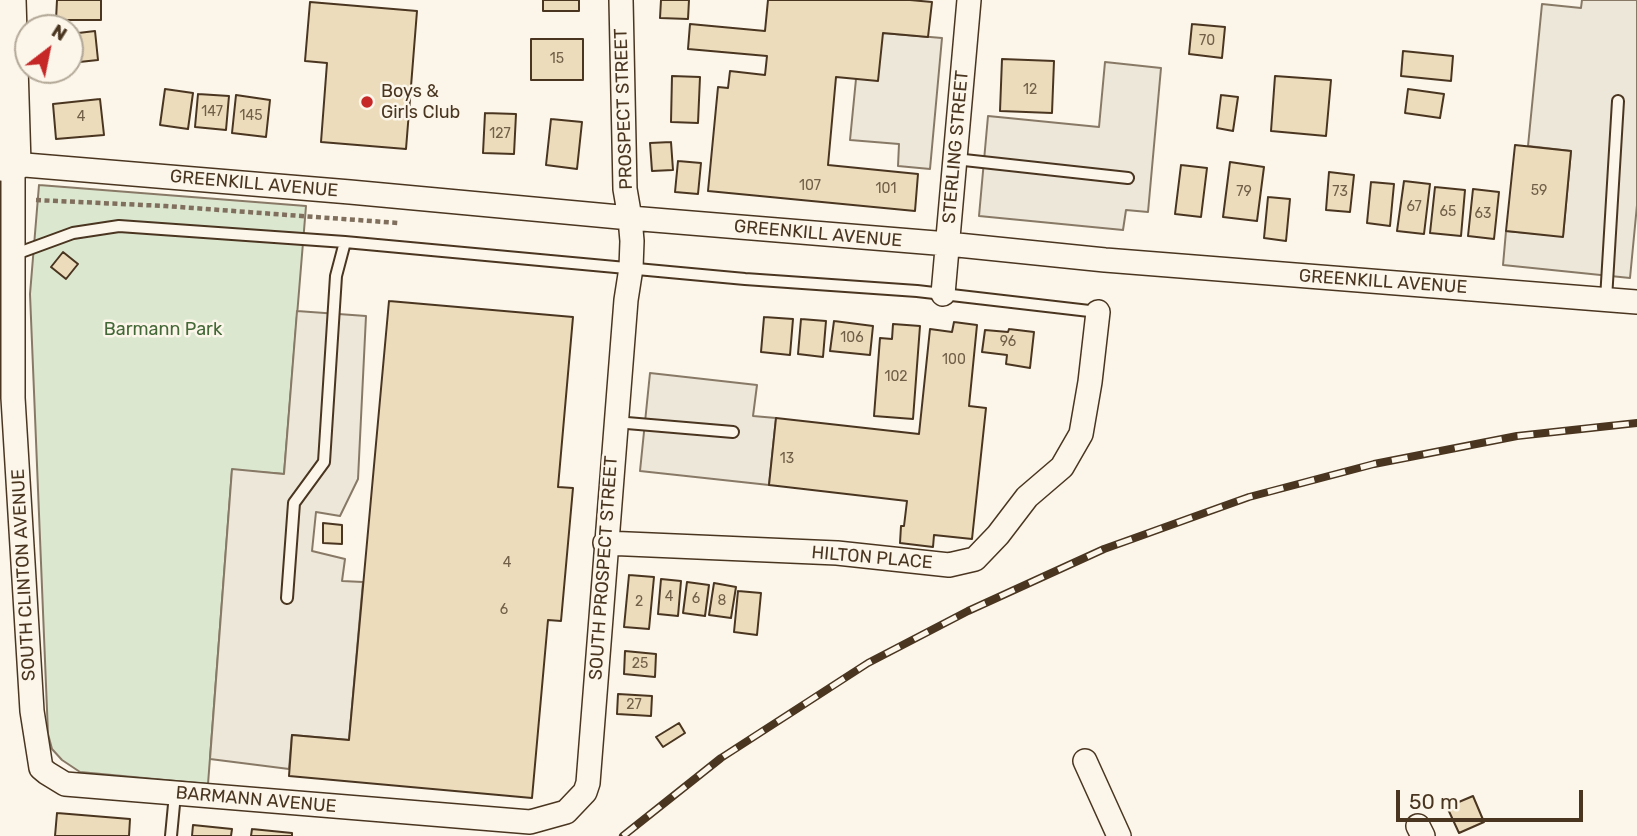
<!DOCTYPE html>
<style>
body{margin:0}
#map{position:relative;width:1637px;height:836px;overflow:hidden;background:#fbf6e9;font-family:Rubik,sans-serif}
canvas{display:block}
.north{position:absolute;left:14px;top:14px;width:70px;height:70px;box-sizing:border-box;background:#fbf6e9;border:2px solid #b4a999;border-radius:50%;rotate:32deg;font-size:19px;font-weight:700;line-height:28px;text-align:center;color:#4a3520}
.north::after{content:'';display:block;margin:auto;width:24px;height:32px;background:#c62828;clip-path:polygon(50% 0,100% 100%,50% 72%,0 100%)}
.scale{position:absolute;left:1396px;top:790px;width:187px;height:32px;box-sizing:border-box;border:4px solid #4a3520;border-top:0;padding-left:9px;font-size:21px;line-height:24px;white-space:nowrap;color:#4a3520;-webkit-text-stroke:5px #fbf6e9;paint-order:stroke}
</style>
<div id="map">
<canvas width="1637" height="836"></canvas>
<div class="north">N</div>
<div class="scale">50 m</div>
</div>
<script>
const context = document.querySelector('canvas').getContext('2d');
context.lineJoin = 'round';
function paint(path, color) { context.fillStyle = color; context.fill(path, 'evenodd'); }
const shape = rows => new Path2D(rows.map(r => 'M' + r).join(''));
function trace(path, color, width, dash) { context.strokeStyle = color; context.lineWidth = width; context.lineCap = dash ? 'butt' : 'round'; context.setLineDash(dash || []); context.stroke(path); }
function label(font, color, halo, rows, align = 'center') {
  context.font = font + ' Rubik,sans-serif'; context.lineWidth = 5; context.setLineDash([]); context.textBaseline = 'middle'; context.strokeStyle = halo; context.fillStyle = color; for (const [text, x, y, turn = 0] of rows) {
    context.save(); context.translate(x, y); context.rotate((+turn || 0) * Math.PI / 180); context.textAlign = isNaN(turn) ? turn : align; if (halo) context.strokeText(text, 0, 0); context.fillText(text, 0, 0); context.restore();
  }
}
const green = shape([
 [39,185,306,206,284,474,232,470,208,784,80,772,62,760,52,749,48,734,30,294,39,185]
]);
const parking = shape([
 [1582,0,1637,0,1637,205,1630,278,1503,265,1506,231,1563,236,1571,151,1528,146,1542,4,1581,8,1582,0],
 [883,33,942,38,930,169,898,166,899,144,850,140,856,79,883,33],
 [1105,62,1161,68,1148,212,1126,210,1123,230,979,216,988,116,1099,127,1105,62],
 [297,311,366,316,358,479,340,516,316,512,312,551,345,559,342,581,363,582,349,740,292,735,289,769,210,759,232,469,284,474,297,311],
 [650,373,757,385,753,416,776,418,769,485,640,471,650,373]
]);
const building = shape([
 [57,0,101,0,101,20,56,20,57,0],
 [543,0,579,0,579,11,543,11,543,0],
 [661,0,689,0,688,19,660,18,661,0],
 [768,0,910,0,932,2,928,37,883,33,878,81,836,77,828,165,918,174,915,211,708,191,718,87,728,88,730,71,765,75,767,56,688,49,690,24,765,31,768,0],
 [310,2,417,11,406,149,321,142,327,63,305,61,310,2],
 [1192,24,1225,27,1222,58,1189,54,1192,24],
 [95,31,98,60,70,63,70,34,95,31],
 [531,39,583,39,583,80,531,80,531,39],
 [1403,51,1453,56,1451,81,1401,76,1403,51],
 [1002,59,1054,61,1052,113,1000,111,1002,59],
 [672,76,700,77,698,123,671,122,672,76],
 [1275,76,1331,80,1326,136,1271,131,1275,76],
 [165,89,193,93,188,129,160,125,165,89],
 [1408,89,1444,94,1440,118,1405,113,1408,89],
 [198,94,229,96,226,130,195,127,198,94],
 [236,95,270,100,266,137,232,133,236,95],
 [1221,95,1238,97,1233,131,1217,128,1221,95],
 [100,99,104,135,56,139,53,104,100,99],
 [485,113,516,114,514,154,483,153,485,113],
 [551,119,582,122,577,169,546,165,551,119],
 [671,142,673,170,652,171,650,143,671,142],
 [1515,145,1571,151,1563,237,1506,231,1515,145],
 [678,161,701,163,698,194,675,192,678,161],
 [1230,162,1264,167,1257,221,1223,217,1230,162],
 [1181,165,1207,168,1201,217,1175,214,1181,165],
 [1329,172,1354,175,1350,212,1326,210,1329,172],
 [1404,181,1430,184,1424,234,1397,231,1404,181],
 [1371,182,1394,184,1390,226,1367,223,1371,182],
 [1435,187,1465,190,1461,236,1430,233,1435,187],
 [1473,189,1499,192,1494,239,1468,236,1473,189],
 [1268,197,1290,199,1286,241,1264,238,1268,197],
 [63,252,78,264,66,279,51,267,63,252],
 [389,301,573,317,558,487,573,488,561,621,548,620,532,798,289,776,292,735,349,740,389,301],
 [764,317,793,319,790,355,761,352,764,317],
 [801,319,826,321,823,357,798,354,801,319],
 [834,321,873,326,870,355,830,351,834,321],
 [954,322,977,325,969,406,986,408,972,539,934,535,933,547,900,543,901,526,904,526,907,501,769,485,776,418,919,434,930,329,952,332,954,322],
 [893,324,920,326,913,419,874,416,880,338,892,339,893,324],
 [1009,329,1034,332,1030,368,1006,364,1007,355,982,352,985,330,1008,332,1009,329],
 [323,523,342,525,342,544,323,543,323,523],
 [629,575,654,577,649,629,624,627,629,575],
 [661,579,681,581,678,616,658,614,661,579],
 [687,582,709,585,705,616,683,613,687,582],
 [714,583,736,587,731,618,709,615,714,583],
 [738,591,761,593,757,635,734,632,738,591],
 [625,651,656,654,655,677,624,674,625,651],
 [618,694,652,696,651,716,617,714,618,694],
 [679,723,685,733,663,747,656,737,679,723],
 [1473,796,1484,822,1459,833,1447,807,1473,796],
 [57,813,130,819,129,836,55,836,57,813],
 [193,825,232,829,231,836,192,836,193,825],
 [252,829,292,833,292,836,251,836,252,829]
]);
const path = shape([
 [36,200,165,206,398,223]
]);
const service = shape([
 [955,159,1128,178],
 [13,255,73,233,119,226,345,242,745,279,917,291,1098,312],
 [1606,299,1618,101],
 [615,422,733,432],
 [287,598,294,503,324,462,336,276,345,242],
 [171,836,175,794]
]);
const minor = shape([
 [621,0,625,189,630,218,632,241,631,268,626,300,588,783,585,792,566,812,530,822,65,784,47,773,41,768,32,711,13,398,13,164,350,192,630,218,948,244,1105,260,1637,302],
 [943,294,969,0],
 [605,543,837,553,949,565,975,559,998,535,1027,497,1062,467,1081,434,1090,382,1098,312],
 [1085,761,1119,836],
 [1418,826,1423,836]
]);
const primary = shape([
 [0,163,13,164,8,0]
]);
const rail = shape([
 [623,836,721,758,868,663,968,611,1104,549,1249,497,1374,464,1517,436,1637,423]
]);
const markers = [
 [367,102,7,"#c62828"]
];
const numberNames = [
 ["70",1207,41],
 ["15",557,59],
 ["12",1030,90],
 ["147",212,112],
 ["145",251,116],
 ["4",81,117],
 ["127",500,134],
 ["107",810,186],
 ["101",886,189],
 ["59",1539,191],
 ["79",1244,192],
 ["73",1340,192],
 ["67",1414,207],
 ["65",1448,212],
 ["63",1483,214],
 ["106",852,338],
 ["96",1008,342],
 ["100",954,360],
 ["102",896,377],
 ["13",787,459],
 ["4",507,563],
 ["4",669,597],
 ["6",696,599],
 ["8",722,601],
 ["2",639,602],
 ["6",504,610],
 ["25",640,664],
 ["27",634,705]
];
const poiNames = [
 ["Boys &",381,92],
 ["Girls Club",381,113]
];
const streetNames = [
 ["PROSPECT STREET",624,109,-92],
 ["STERLING STREET",956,147,-85],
 ["GREENKILL AVENUE",254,184,5],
 ["GREENKILL AVENUE",818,234,5],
 ["GREENKILL AVENUE",1383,282,4],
 ["HILTON PLACE",872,558,5],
 ["SOUTH PROSPECT STREET",604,568,-86],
 ["SOUTH CLINTON AVENUE",24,575,-93],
 ["BARMANN AVENUE",256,800,5]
];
const parkNames = [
 ["Barmann Park",163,330]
];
paint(green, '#dce7d0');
trace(green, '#887966', 2);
paint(parking, '#ede7d9');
trace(parking, '#887966', 2);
paint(building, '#ecdcbc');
trace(building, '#4a3520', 2);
trace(service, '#4a3520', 14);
trace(minor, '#4a3520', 26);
trace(primary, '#4a3520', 38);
trace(path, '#7f6f5c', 4.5, [5, 3.5]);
trace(service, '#fbf6e9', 10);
trace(minor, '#fbf6e9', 23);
trace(primary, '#fbf6e9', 35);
trace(rail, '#4a3520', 8);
trace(rail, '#fbf6e9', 5, [16]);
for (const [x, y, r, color] of markers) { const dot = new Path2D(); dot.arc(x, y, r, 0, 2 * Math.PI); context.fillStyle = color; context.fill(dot); trace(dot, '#fbf6e9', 2.5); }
label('14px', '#725f47', null, numberNames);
label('18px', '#4a3520', '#fbf6e9', poiNames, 'left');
label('18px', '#4a3520', '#fbf6e9', streetNames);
label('18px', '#436837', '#fbf6e9', parkNames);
</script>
